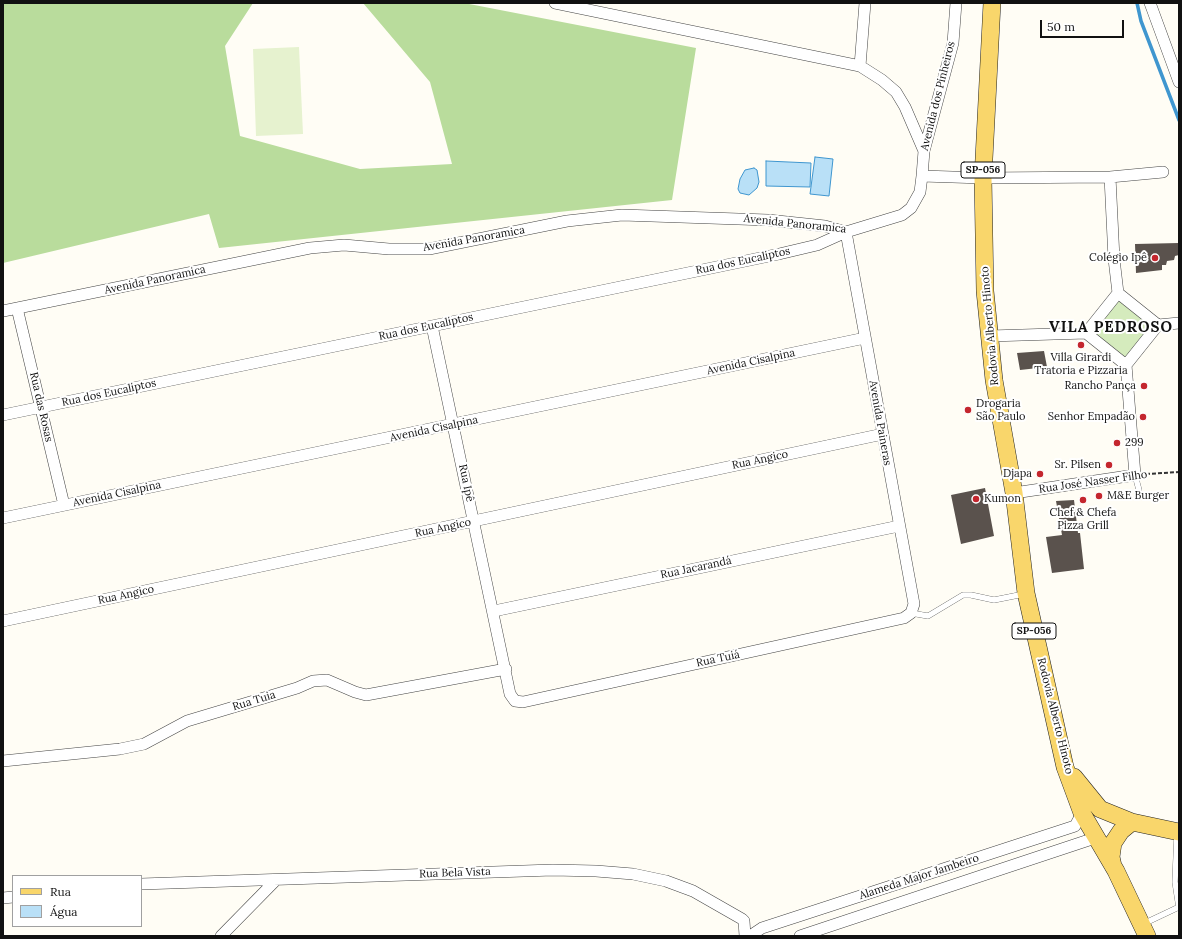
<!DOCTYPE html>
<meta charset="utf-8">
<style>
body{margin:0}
#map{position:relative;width:1182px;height:939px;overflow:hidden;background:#fffdf5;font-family:Lora,serif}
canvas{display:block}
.frame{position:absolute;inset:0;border:4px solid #111;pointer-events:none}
.legend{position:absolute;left:12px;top:875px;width:130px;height:52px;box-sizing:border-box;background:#fff;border:1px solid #a0a0a0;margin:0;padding:5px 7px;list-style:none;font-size:12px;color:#111}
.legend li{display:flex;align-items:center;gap:8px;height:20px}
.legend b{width:20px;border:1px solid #a0a0a0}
.scale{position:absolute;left:1040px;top:20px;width:84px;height:18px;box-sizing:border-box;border:2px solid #111;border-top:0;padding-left:5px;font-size:12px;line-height:14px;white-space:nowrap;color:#111;-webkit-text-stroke:3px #fff;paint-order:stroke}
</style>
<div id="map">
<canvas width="1182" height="939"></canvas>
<div class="frame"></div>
<ul class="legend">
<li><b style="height:5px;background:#f9d66b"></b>Rua</li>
<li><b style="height:11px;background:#b9e0f7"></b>Água</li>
</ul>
<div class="scale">50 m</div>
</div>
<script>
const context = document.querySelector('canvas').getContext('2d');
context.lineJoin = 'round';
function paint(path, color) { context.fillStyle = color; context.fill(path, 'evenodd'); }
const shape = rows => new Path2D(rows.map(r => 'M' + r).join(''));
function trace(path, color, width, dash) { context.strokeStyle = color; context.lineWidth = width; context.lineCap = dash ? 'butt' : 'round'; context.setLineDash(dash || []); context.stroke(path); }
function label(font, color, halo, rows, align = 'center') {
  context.font = font + ' Lora,serif'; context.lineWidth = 4; context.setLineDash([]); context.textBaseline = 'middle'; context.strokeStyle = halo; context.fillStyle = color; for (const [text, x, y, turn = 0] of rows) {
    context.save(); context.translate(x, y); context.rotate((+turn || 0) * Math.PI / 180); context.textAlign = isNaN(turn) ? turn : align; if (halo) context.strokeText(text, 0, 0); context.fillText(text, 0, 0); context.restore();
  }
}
const green = shape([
 [1119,298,1153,326,1126,360,1091,332]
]);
const forest = shape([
 [3,3,253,3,225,46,240,136,360,169,452,164,430,82,363,3,464,3,696,48,672,200,219,248,209,214,3,263]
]);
const pitch = shape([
 [299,47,303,134,256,136,253,49]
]);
const water = shape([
 [815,157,833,159,829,196,810,194,815,157],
 [766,161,811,163,810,187,766,186,766,161],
 [754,168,757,170,759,182,757,188,749,195,740,193,738,189,740,179,745,170,754,168]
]);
const stream = shape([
 [1137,3,1141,21,1179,120]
]);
const building = shape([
 [1179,243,1179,255,1175,256,1174,260,1167,261,1166,265,1162,265,1162,270,1136,273,1135,244],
 [1044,351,1047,367,1020,370,1017,353],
 [985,488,994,536,961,544,951,495],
 [1074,500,1078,533,1080,533,1084,569,1052,573,1046,537,1062,535,1056,501]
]);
const path = shape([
 [1146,474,1179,472]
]);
const lane = shape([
 [1135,475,1139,490],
 [911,613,928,616,963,595,971,595,994,600,1024,594],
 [1177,834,1175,882,1179,908],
 [1143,924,1179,907]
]);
const street = shape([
 [555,3,860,66,882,80,896,92,905,107,924,151],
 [956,3,953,43,924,151,922,176,983,178,1110,177,1163,172],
 [1150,3,1179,82],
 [860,66,865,3],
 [1110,177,1114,259,1118,293],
 [1118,293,1158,325],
 [17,308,64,505],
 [3,311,310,248,344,245,389,249,429,249,567,221,622,215,768,220,825,226,846,232,902,215,911,208,920,192,922,176],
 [1158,325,1179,323],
 [1086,333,1118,293],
 [1086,333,1126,365],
 [990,336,1086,333],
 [1126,365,1158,325],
 [3,415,779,254,817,245,846,232,914,604,911,613,904,618,523,702,515,701,510,694,432,326],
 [1014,493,1135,475,1126,365],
 [3,518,865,338],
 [494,611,899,526],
 [3,621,883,434],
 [3,761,120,749,144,744,187,721,297,688,313,681,327,680,355,692,366,695,506,669],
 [141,884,553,870,596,871,633,874,666,881,693,891,742,919,744,921,745,936],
 [3,898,13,897],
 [221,936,276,880],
 [750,936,762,928,1075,826,1082,813],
 [800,936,1095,838]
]);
const primary = shape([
 [992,3,983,178,985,291,994,380,1014,493,1026,593,1065,767,1082,813,1116,871,1147,936],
 [1074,777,1100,809,1132,822,1179,832],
 [1113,866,1111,857,1113,843,1121,831,1132,822]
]);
const markers = [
 [1155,258,4,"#c4262e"],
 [1081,345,4,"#c4262e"],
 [1144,386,4,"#c4262e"],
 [968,410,4,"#c4262e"],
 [1143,417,4,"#c4262e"],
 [1117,443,4,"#c4262e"],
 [1109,465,4,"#c4262e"],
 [1040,474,4,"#c4262e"],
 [1099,496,4,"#c4262e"],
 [976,499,4,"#c4262e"],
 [1083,500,4,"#c4262e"]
];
const shields = [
 [983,170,44],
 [1034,631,44]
];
const shieldNames = [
 ["SP-056",983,170],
 ["SP-056",1034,631]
];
const streetNames = [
 ["Avenida dos Pinheiros",938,96,-76],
 ["Avenida Panoramica",795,224,6],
 ["Avenida Panoramica",474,239,-10],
 ["Rua dos Eucaliptos",743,261,-12],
 ["Avenida Panoramica",155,280,-12],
 ["Rodovia Alberto Hinoto",990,326,-95],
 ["Rua dos Eucaliptos",426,327,-12],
 ["Avenida Cisalpina",751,362,-12],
 ["Rua dos Eucaliptos",109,393,-12],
 ["Rua das Rosas",41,407,77],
 ["Avenida Paineras",880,423,80],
 ["Avenida Cisalpina",434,429,-12],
 ["Rua Angico",760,460,-12],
 ["Rua José Nasser Filho",1093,482,-8],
 ["Rua Ipê",466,483,78],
 ["Avenida Cisalpina",117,494,-12],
 ["Rua Angico",443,528,-12],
 ["Rua Jacarandá",696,568,-12],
 ["Rua Angico",126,595,-12],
 ["Rua Tuiá",718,659,-12],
 ["Rua Tuia",254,701,-17],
 ["Rodovia Alberto Hinoto",1055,716,76],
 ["Rua Bela Vista",455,873,-2],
 ["Alameda Major Jambeiro",919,877,-18]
];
const poiNames = [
 ["Colégio Ipê",1147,258],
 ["Villa Girardi",1081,358,"center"],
 ["Tratoria e Pizzaria",1081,371,"center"],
 ["Rancho Pança",1136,386],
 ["Drogaria",976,404,"left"],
 ["São Paulo",976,417,"left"],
 ["Senhor Empadão",1135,417],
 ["299",1125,443,"left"],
 ["Sr. Pilsen",1101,465],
 ["Djapa",1032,474],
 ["M&E Burger",1107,496,"left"],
 ["Kumon",984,499,"left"],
 ["Chef & Chefa",1083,513,"center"],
 ["Pizza Grill",1083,526,"center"]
];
const districtNames = [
 ["VILA PEDROSO",1111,328]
];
paint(green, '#d5ebbd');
paint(forest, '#b9dc9c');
paint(pitch, '#e6f2cf');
paint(water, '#b9e0f7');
trace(water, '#3f96cf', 1);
trace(stream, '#3f96cf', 3.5);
paint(building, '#5a524d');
trace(lane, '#444', 6);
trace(street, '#444', 12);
trace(primary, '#222', 18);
trace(path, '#333', 2, [4, 2]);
trace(lane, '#fff', 5.5);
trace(street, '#fff', 11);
trace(primary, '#f9d66b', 17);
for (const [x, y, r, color] of markers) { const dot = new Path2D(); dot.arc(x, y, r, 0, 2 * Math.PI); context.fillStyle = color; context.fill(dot); trace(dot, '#fff', 1.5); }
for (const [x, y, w] of shields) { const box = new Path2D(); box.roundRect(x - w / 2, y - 8, w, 16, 3); context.fillStyle = '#fff'; context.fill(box); trace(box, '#111', 1); }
label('bold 10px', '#111', null, shieldNames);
label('11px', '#111', '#fff', streetNames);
label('11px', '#111', '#fff', poiNames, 'right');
context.letterSpacing = '1px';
label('bold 15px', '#111', '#fff', districtNames);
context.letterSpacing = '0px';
</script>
